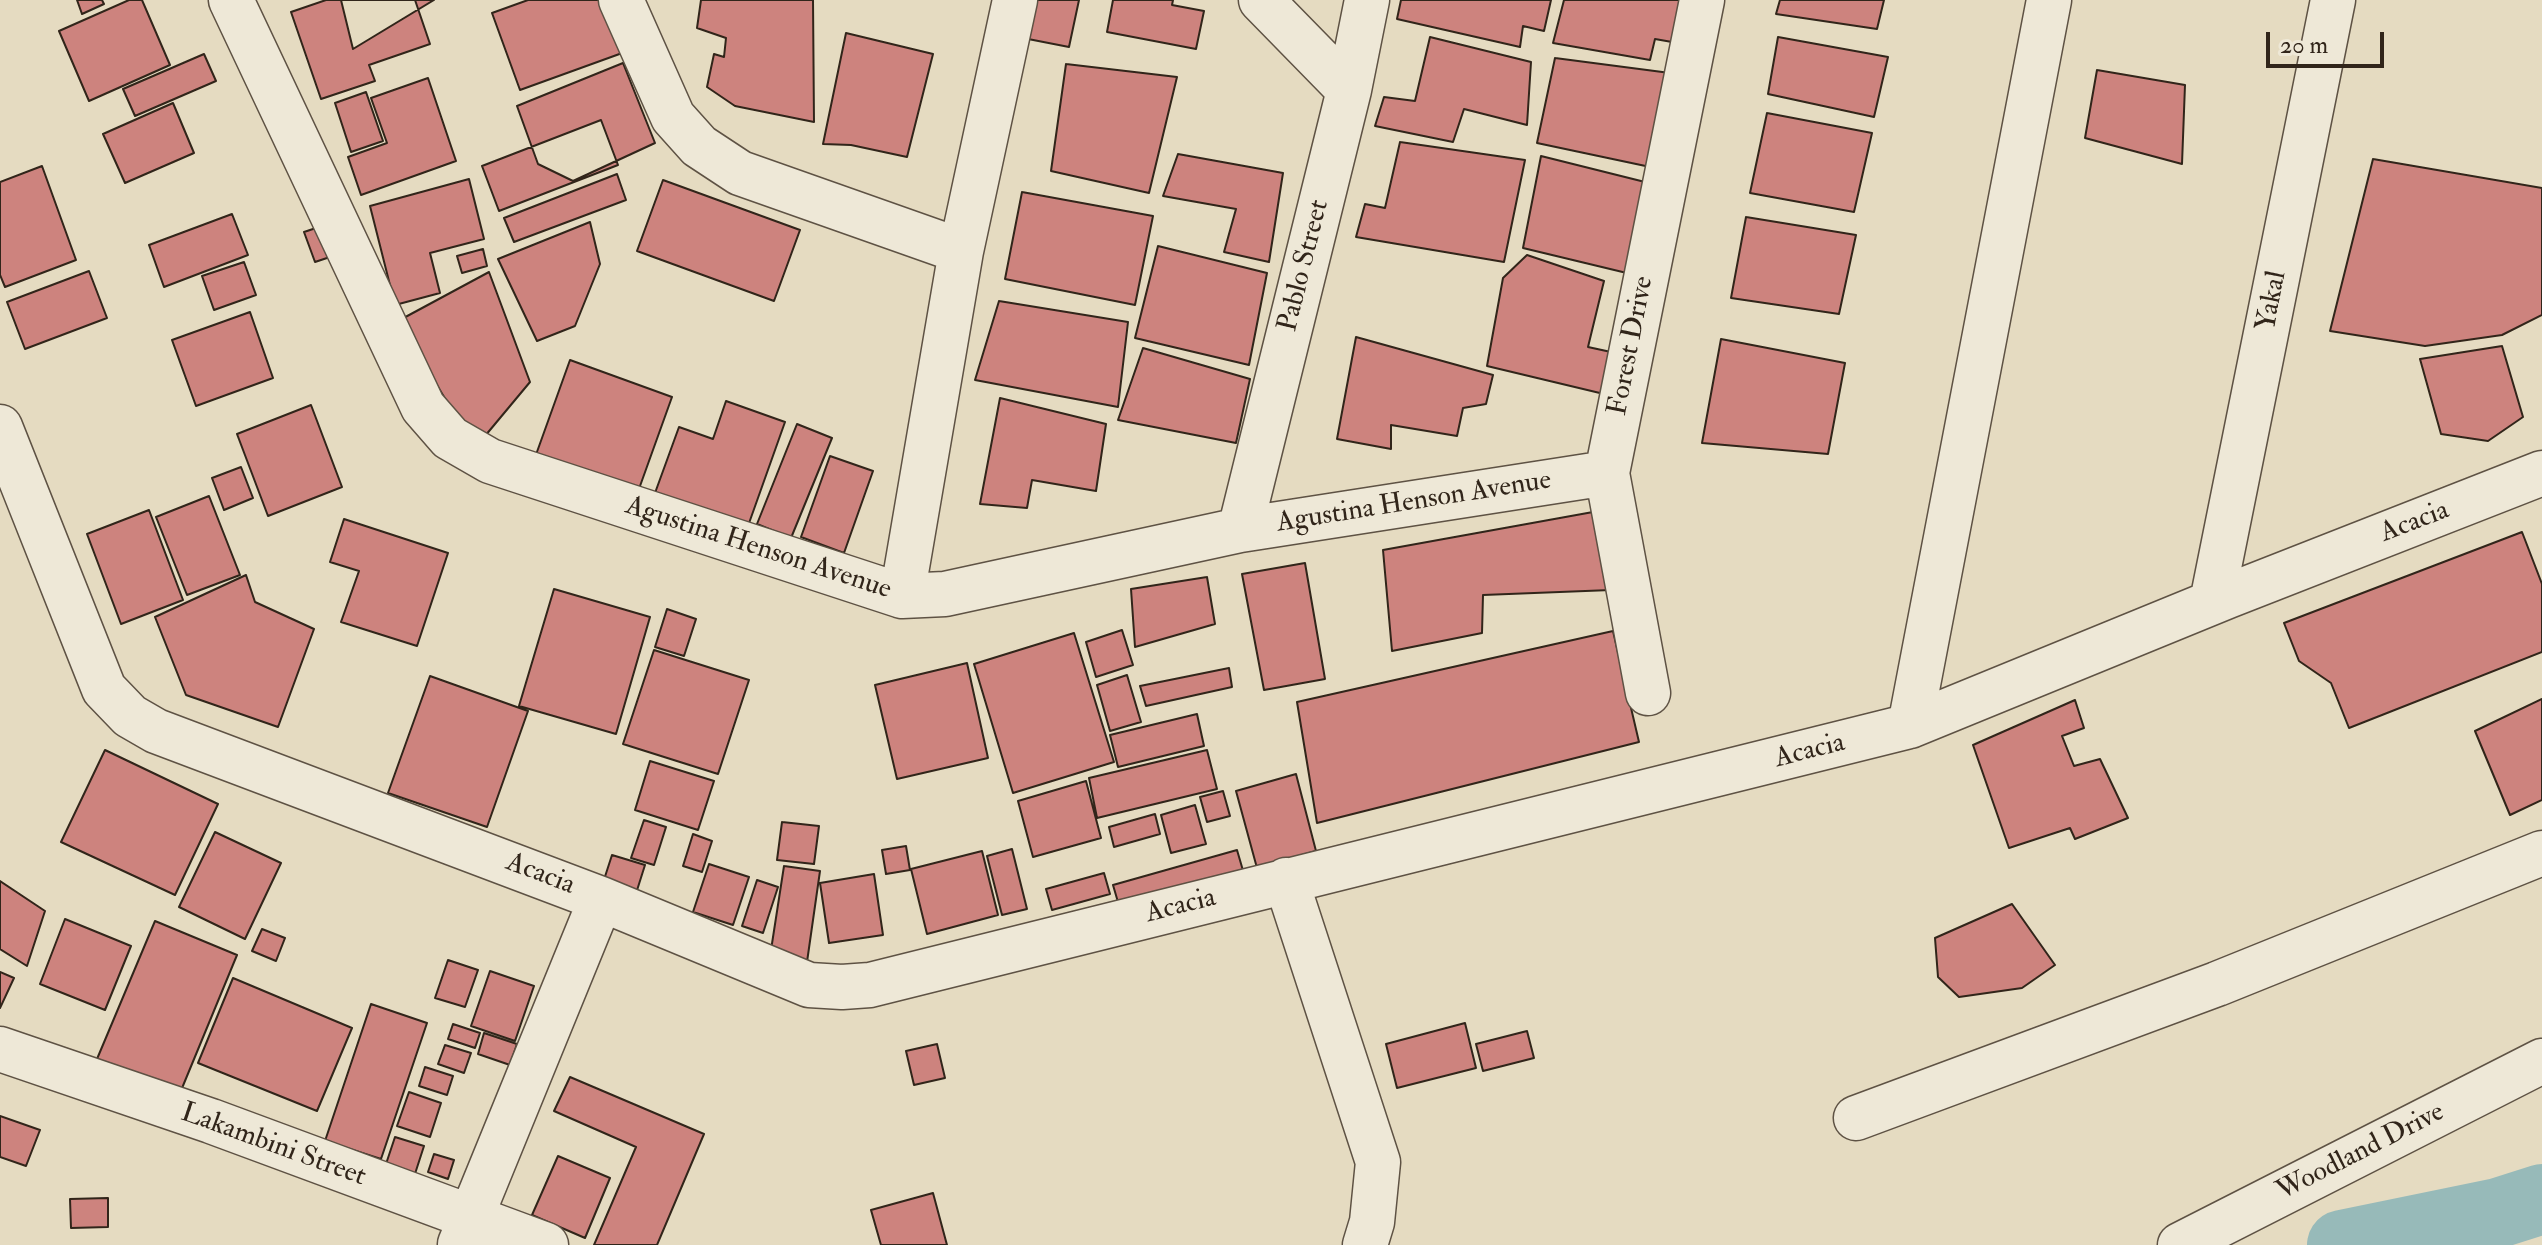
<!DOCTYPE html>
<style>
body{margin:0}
#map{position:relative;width:2542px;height:1245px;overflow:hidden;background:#e5dbc1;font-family:"IM FELL Double Pica",serif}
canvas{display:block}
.scale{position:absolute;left:2266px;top:32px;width:118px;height:36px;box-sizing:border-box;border:4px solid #31251a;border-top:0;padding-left:10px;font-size:24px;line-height:28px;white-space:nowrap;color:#31251a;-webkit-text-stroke:6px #eee8d7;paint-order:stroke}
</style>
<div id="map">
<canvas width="2542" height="1245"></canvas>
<div class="scale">20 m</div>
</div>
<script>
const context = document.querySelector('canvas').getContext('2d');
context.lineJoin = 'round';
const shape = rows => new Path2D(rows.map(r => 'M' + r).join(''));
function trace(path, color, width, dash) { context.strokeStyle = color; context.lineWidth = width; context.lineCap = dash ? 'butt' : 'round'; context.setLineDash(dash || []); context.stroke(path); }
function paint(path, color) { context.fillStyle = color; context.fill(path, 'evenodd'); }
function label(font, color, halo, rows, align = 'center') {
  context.font = font + ' "IM FELL Double Pica",serif'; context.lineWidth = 6; context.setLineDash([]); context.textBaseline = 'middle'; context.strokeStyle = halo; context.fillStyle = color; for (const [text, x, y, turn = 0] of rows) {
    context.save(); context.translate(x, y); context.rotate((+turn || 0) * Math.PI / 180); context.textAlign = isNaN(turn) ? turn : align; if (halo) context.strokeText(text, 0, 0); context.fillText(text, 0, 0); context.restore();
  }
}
const river = shape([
 [2342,1245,2498,1213,2542,1199]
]);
const building = shape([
 [77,0,102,0,104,4,82,14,77,0],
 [129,0,142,0,170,65,89,101,59,31,129,0],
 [326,0,415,0,430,44,369,65,375,81,321,99,291,12,326,0],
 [341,0,434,0,353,49,341,0],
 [528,0,606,0,625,52,520,90,492,13,528,0],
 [701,0,813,0,814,122,735,106,707,87,714,54,724,57,726,38,697,28,701,0],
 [1030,0,1079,0,1069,47,1023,38,1030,0],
 [1113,0,1173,0,1172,5,1204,11,1196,49,1107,32,1113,0],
 [1401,0,1551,0,1544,31,1523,26,1520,47,1397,19,1401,0],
 [1564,0,1686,0,1672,42,1655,39,1650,60,1553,43,1564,0],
 [1780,0,1884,0,1877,29,1776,14,1780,0],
 [846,33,933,54,907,157,851,145,823,144,846,33],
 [1430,37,1531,62,1527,125,1464,109,1453,142,1375,126,1384,97,1415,101,1430,37],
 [1778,37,1888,57,1874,117,1768,94,1778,37],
 [204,54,216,81,135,116,123,89,204,54],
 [1555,58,1670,73,1655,168,1537,143,1555,58],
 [623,63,655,143,573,181,538,164,517,106,623,63],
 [1066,64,1177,77,1149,193,1051,171,1066,64],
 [2097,70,2185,85,2182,164,2085,138,2097,70],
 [428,78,456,161,361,195,348,157,387,143,371,98,428,78],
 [366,92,383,141,351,152,335,103,366,92],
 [173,103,194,153,125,183,103,134,173,103],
 [1767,113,1872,133,1854,212,1750,193,1767,113],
 [601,120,618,165,499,211,482,166,601,120],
 [1400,142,1525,160,1504,262,1356,237,1365,204,1385,208,1400,142],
 [1178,154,1283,173,1269,262,1224,252,1236,209,1163,196,1178,154],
 [1541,156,1649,183,1635,275,1523,248,1541,156],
 [2373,159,2542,188,2542,315,2502,335,2425,346,2330,331,2373,159],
 [42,166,76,260,5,287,0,275,0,182,42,166],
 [617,174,626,200,514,242,504,218,617,174],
 [469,179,484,239,430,253,440,293,395,305,370,206,469,179],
 [663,180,800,230,774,301,637,251,663,180],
 [1022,192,1153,216,1135,305,1005,279,1022,192],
 [232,214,248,255,164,287,149,245,232,214],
 [1746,217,1856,235,1839,314,1731,298,1746,217],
 [590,222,600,264,575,326,537,341,498,259,590,222],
 [322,226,333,256,315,262,304,232,322,226],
 [1158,246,1267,273,1249,365,1135,338,1158,246],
 [483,249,487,266,462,273,457,256,483,249],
 [1527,255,1604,281,1588,347,1611,352,1604,394,1487,366,1503,278,1527,255],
 [244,262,256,295,214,310,202,276,244,262],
 [89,271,107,318,25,349,7,302,89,271],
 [489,272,530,382,475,448,398,321,489,272],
 [999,301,1128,322,1118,407,975,380,999,301],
 [250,312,273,378,196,406,172,340,250,312],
 [1356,337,1493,375,1486,404,1463,408,1457,436,1391,425,1391,449,1337,439,1356,337],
 [1721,339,1845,363,1828,454,1702,443,1721,339],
 [2502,346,2523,417,2488,441,2441,434,2420,359,2502,346],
 [1143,348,1250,379,1236,443,1118,420,1143,348],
 [570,360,672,397,635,500,533,463,570,360],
 [1000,398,1106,424,1096,491,1032,480,1027,508,980,504,1000,398],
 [726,401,785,422,748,526,655,493,679,427,713,439,726,401],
 [311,405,342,487,268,516,237,434,311,405],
 [797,424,832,438,791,538,757,524,797,424],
 [830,456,873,471,844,553,801,537,830,456],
 [241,467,253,498,224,510,212,478,241,467],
 [209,496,240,575,187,595,156,517,209,496],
 [149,510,183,600,121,624,87,534,149,510],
 [1593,512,1611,590,1483,595,1482,633,1392,651,1383,550,1593,512],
 [344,519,448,553,417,646,341,622,359,571,330,562,344,519],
 [2522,532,2542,584,2542,652,2349,728,2331,683,2299,661,2284,623,2522,532],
 [1305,563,1325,679,1264,690,1242,574,1305,563],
 [246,575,255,602,314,629,278,727,186,695,155,617,246,575],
 [1207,577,1215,624,1135,647,1131,589,1207,577],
 [554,589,650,617,616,734,519,706,554,589],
 [667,609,696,619,684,656,655,647,667,609],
 [1122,630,1133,665,1096,677,1086,642,1122,630],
 [1613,631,1639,742,1317,823,1297,702,1613,631],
 [1074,633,1114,762,1013,793,974,664,1074,633],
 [654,650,749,680,718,774,623,744,654,650],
 [967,663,988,758,897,779,875,685,967,663],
 [1229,668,1232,687,1146,706,1140,686,1229,668],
 [1127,675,1141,722,1110,731,1097,685,1127,675],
 [430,676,528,711,487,827,388,793,430,676],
 [2542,699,2542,800,2510,815,2475,731,2542,699],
 [2075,700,2084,728,2062,736,2074,766,2100,759,2128,818,2075,839,2070,828,2009,848,1973,745,2075,700],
 [1197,714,1204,746,1118,767,1110,735,1197,714],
 [105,750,218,804,175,895,61,842,105,750],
 [1207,750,1217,789,1097,818,1089,778,1207,750],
 [650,761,714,781,698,830,635,810,650,761],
 [1296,774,1316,851,1257,868,1236,791,1296,774],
 [1086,781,1101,838,1033,857,1018,801,1086,781],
 [1223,791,1230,816,1207,822,1200,797,1223,791],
 [1195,805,1206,844,1171,853,1161,815,1195,805],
 [1155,814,1160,834,1114,847,1109,827,1155,814],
 [644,820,666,827,654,865,631,858,644,820],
 [782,822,819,826,814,864,777,860,782,822],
 [215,832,281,863,245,939,179,907,215,832],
 [693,834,712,841,702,872,683,866,693,834],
 [906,846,910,870,886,874,882,850,906,846],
 [1012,849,1027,909,1002,915,987,856,1012,849],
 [1237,850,1244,874,1120,909,1113,885,1237,850],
 [982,851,998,915,927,934,911,869,982,851],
 [612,855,645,865,633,903,600,892,612,855],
 [709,864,749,877,733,925,693,912,709,864],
 [784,866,820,871,806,969,769,963,784,866],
 [1104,873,1110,894,1052,910,1046,889,1104,873],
 [874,874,883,935,829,943,820,883,874,874],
 [757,880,778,887,763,933,742,926,757,880],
 [0,881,45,911,27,966,0,949,0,881],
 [2012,904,2055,965,2022,988,1959,997,1938,977,1935,938,2012,904],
 [65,919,131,946,105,1010,40,984,65,919],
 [155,921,237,955,180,1093,97,1059,155,921],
 [262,929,285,938,276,961,252,951,262,929],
 [448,960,478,970,465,1007,435,998,448,960],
 [490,971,534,986,515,1041,471,1026,490,971],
 [0,972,14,978,0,1008,0,972],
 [233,978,352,1028,317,1111,198,1063,233,978],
 [371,1004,427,1023,381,1159,325,1141,371,1004],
 [1465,1023,1476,1068,1397,1088,1386,1044,1465,1023],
 [453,1024,480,1033,475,1048,448,1039,453,1024],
 [1527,1031,1534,1058,1483,1071,1476,1044,1527,1031],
 [484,1033,517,1044,510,1065,478,1054,484,1033],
 [937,1044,945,1078,914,1085,906,1051,937,1044],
 [445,1045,471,1053,464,1073,438,1064,445,1045],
 [425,1067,453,1076,447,1095,419,1086,425,1067],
 [570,1077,704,1134,657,1245,594,1245,636,1147,554,1111,570,1077],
 [409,1092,441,1103,430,1137,397,1126,409,1092],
 [0,1116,40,1130,26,1166,0,1157,0,1116],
 [395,1137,424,1146,413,1180,384,1170,395,1137],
 [434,1154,454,1160,448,1179,428,1172,434,1154],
 [558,1156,610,1178,585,1238,532,1215,558,1156],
 [933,1193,947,1245,881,1245,871,1210,933,1193],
 [108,1198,108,1227,71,1228,70,1199,108,1198]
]);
const minor = shape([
 [231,0,423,407,450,438,490,461,902,596,945,594,1240,530,1607,473],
 [621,0,673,117,699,146,740,173,961,251,1015,0],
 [1261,0,1349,90],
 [0,427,104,689,130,716,156,731,601,899,809,985,842,987,870,985,1910,726,2228,596,2542,473],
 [1240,530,1349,90,1367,0],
 [902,596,961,251],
 [2212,602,2333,0],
 [1648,693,1607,473,1702,0],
 [1910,726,2049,0],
 [1286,880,1378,1162,1372,1222,1365,1245],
 [0,1049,211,1121,546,1245],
 [1856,1118,2217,984,2542,853],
 [460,1244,601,899],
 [2180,1245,2542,1061]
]);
const streetNames = [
 ["Pablo Street",1305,266,-76],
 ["Yakal",2273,301,-79],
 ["Forest Drive",1632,346,-79],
 ["Agustina Henson Avenue",1414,503,-9],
 ["Acacia",2415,523,-21],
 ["Agustina Henson Avenue",758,549,18],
 ["Acacia",1810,752,-14],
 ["Acacia",540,875,21],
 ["Acacia",1181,907,-14],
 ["Lakambini Street",273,1146,20],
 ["Woodland Drive",2361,1153,-27]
];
trace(river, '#97bab9', 70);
paint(building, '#cd837e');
trace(building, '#31251a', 2);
trace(minor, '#5e5244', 47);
trace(minor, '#eee8d7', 44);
label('28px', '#31251a', '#eee8d7', streetNames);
</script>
